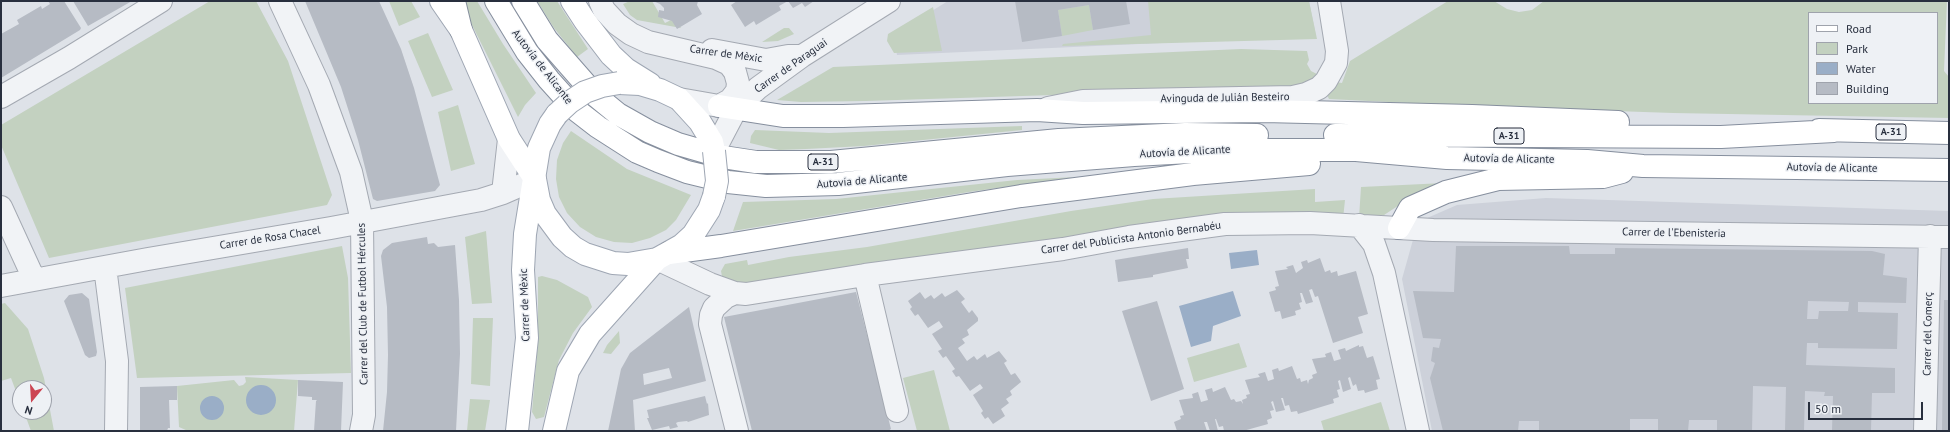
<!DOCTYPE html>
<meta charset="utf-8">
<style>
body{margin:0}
#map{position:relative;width:1950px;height:432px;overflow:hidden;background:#dee2e8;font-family:"PT Sans",sans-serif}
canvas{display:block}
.frame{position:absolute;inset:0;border:2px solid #282f3e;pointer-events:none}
.legend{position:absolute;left:1808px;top:12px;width:130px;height:92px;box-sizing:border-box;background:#eef1f5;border:1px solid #9fa3ac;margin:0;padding:5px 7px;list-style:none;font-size:12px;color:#282f3e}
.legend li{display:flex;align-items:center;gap:8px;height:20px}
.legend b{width:20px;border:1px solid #9fa3ac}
.north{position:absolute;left:12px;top:380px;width:40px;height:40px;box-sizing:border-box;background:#eef1f5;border:1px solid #9fa3ac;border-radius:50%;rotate:198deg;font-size:11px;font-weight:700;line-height:16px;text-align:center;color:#282f3e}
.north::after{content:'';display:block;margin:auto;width:14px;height:18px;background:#cc4553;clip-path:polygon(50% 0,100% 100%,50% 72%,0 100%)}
.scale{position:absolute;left:1808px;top:402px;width:115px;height:18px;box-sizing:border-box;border:2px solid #282f3e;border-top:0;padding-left:5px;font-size:12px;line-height:14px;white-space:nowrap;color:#282f3e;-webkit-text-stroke:3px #eef1f5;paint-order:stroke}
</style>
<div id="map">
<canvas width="1950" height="432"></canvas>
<div class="frame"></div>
<ul class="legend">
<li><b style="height:5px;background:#fff"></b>Road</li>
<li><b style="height:11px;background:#c3d1c0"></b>Park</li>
<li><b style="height:11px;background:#9aaec7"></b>Water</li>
<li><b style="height:11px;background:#b6bbc4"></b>Building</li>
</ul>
<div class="north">N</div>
<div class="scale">50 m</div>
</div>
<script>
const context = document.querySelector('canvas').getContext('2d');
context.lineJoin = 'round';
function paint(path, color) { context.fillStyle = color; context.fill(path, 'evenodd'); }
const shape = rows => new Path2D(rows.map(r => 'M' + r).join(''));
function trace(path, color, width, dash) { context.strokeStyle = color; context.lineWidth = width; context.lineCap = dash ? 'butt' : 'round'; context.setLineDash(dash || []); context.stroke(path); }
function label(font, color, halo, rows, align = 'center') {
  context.font = font + ' "PT Sans",sans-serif'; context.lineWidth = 3; context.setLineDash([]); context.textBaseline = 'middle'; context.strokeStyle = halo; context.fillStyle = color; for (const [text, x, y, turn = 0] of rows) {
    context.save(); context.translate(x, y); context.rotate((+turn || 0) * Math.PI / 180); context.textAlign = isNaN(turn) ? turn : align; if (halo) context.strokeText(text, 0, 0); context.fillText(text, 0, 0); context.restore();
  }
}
const built = shape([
 [948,1,1309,1,1316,36,897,55,893,35],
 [1546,198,1949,211,1949,431,1432,431,1402,279,1418,222,1457,205]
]);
const green = shape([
 [210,1,256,1,288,61,332,195,327,205,49,258,1,145,1,125],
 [389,1,411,1,420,17,399,26],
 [460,1,477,1,503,44,536,93,525,105,518,117],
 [537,1,557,1,588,49,577,57,554,28],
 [630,1,652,1,665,23,675,18,681,28,637,20,630,15,623,4],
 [1148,1,1309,1,1317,39,1062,46,1063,44,1151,35],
 [1448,1,1494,1,1507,9,1519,12,1532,10,1544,1,1947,1,1944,71,1949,77,1949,118,1673,113,1468,106,1329,99,1327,95,1336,82,1342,83,1350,61],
 [1809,13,1937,13,1937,103,1809,103],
 [1089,5,1093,30,1062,36,1058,10],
 [933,7,942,51,894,53,887,41,888,34],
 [784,28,789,28,794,34,778,41,762,42],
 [428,33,453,90,432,97,408,41],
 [1241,49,1307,51,1309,60,1307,64,1311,71,1321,76,1305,87,866,101,801,102,777,100,833,67],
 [458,105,475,164,451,171,438,112],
 [1022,126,1022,130,864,146,806,149,779,150,750,143,751,136,755,130,829,133],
 [571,131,627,169,691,195,676,220,666,230,650,238,632,243,614,242,596,237,580,227,567,213,559,197,556,179,557,160,563,143],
 [1076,177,969,192,733,231,743,202,836,199,1017,180],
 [1444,183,1413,196,1384,215,1359,218,1361,187],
 [1315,189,1315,202,1345,200,1343,219,759,287,723,282,721,271,725,264,747,260,748,265,789,257,867,247,1071,211,1153,199],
 [486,231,492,303,472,304,465,237],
 [342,246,348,278,351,373,137,378,125,288],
 [542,276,557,280,588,297,592,307,573,333,559,360,544,417,536,419,532,412,538,341,538,277],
 [5,303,28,329,44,378,54,431,31,431,24,412,44,412,44,388,20,388,20,402,11,378,1,381,1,304],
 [473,318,493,318,490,386,471,384],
 [619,331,620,343,611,354,603,353,607,345],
 [1239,343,1247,367,1194,382,1187,358],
 [934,370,950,431,917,431,903,378],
 [245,377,298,380,294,431,188,431,179,427,177,386,234,380,239,386,243,385,246,382],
 [470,399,490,400,485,431,467,431],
 [1381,402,1390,431,1324,431,1321,421]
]);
const water = shape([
 [1257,250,1259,265,1231,269,1229,253],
 [1233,291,1241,316,1213,326,1211,341,1191,347,1179,306],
 '246 400a15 15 0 1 1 30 0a15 15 0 1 1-30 0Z',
 '200 408a12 12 0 1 1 24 0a12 12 0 1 1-24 0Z'
]);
const building = shape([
 [48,1,64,1,81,28,80,30,1,78,1,34,19,24,17,20,41,6,42,9,50,4],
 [73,1,132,1,88,26],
 [305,1,379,1,401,49,414,88,440,185,435,191,377,201,373,199,358,140,341,87],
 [653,1,698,1,697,5,702,14,677,29,672,21,658,17,659,10,664,11,664,8,660,4],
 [737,1,788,1,779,6,781,10,756,25,754,21,745,27,731,5],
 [788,1,814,1,805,7,802,3,793,8],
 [1015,1,1126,1,1130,24,1093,30,1089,5,1058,10,1062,36,1022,42],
 [427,237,428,244,434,243,438,247,455,245,459,300,460,354,456,431,383,431,387,392,388,355,387,307,381,256,383,250,392,243],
 [1456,246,1569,246,1570,254,1615,254,1615,248,1872,251,1885,254,1883,275,1907,278,1906,303,1858,302,1858,312,1898,313,1897,349,1818,348,1818,343,1807,343,1806,365,1895,368,1895,393,1872,393,1871,431,1832,431,1833,396,1824,396,1825,392,1805,391,1804,431,1785,431,1786,387,1753,386,1752,431,1717,431,1717,420,1689,420,1688,431,1658,431,1658,419,1630,419,1630,431,1539,431,1539,421,1519,421,1518,431,1443,431,1430,378,1435,363,1431,361,1433,347,1439,348,1441,339,1423,338,1413,291,1454,292],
 [1808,301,1849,302,1848,311,1819,311,1818,319,1807,319],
 [1188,248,1189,259,1186,259,1188,268,1153,275,1153,277,1118,282,1115,260],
 [1320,258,1325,272,1330,270,1331,273,1337,271,1338,276,1356,271,1368,314,1358,317,1363,333,1333,343,1318,296,1315,297,1312,289,1309,290,1313,302,1306,304,1302,293,1300,293,1302,302,1299,303,1301,309,1295,311,1296,315,1282,319,1280,311,1275,312,1269,292,1276,290,1275,287,1279,286,1275,271,1288,269,1286,267,1293,265,1296,273,1303,268,1301,262,1307,260,1308,263],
 [957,290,965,299,961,302,969,313,972,310,978,318,978,321,967,330,969,335,962,339,965,343,958,348,967,361,974,356,977,360,985,354,987,358,999,351,1007,361,1004,363,1011,375,1015,373,1020,380,1021,382,1010,391,1012,395,1006,399,1009,403,1001,409,1005,416,993,424,988,417,985,419,981,413,983,411,973,395,983,388,980,384,970,391,959,376,956,377,952,371,955,369,946,356,943,358,938,351,942,349,932,334,943,327,939,321,928,328,918,314,915,316,910,309,912,307,908,301,920,292,925,299,931,295,934,299,942,293,945,297],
 [856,292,891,429,888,431,752,431,724,317],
 [82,293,89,299,97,352,96,356,89,358,85,355,64,301,69,295],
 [1944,300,1949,300,1949,431,1942,431],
 [1157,301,1184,389,1151,401,1122,311],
 [689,307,706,381,633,400,635,431,608,431,621,369,630,353],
 [669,368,672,378,644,385,643,374],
 [1359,345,1359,347,1363,346,1367,358,1373,356,1380,379,1376,380,1378,389,1365,393,1364,390,1358,391,1356,384,1353,386,1350,377,1348,378,1351,389,1343,392,1340,380,1338,381,1340,389,1337,390,1339,397,1333,399,1334,403,1298,414,1297,411,1291,412,1289,405,1285,406,1283,398,1281,398,1285,410,1276,412,1273,401,1271,402,1274,410,1270,411,1272,418,1267,420,1268,424,1243,431,1224,431,1223,426,1219,427,1216,419,1215,419,1218,431,1210,431,1207,422,1204,422,1207,431,1177,431,1174,422,1181,419,1180,416,1184,415,1179,400,1193,398,1192,394,1198,392,1201,402,1208,400,1205,390,1212,388,1213,392,1225,387,1231,400,1234,399,1236,402,1241,401,1243,404,1242,400,1247,398,1246,395,1250,394,1245,380,1260,377,1258,374,1265,372,1268,381,1274,379,1272,370,1278,368,1279,371,1292,366,1297,379,1300,378,1301,382,1307,380,1308,384,1309,380,1313,378,1312,375,1317,373,1312,359,1326,357,1325,354,1331,352,1334,361,1341,359,1338,350,1345,348,1346,351],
 [298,380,343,382,341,431,314,431,316,401,317,400,312,400,312,397,298,396],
 [177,386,177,400,169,400,170,428,168,428,167,431,140,431,140,387],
 [705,396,707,404,708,403,709,415,688,422,687,421,678,422,676,423,678,427,670,429,669,426,652,430,647,418,649,418,647,410]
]);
const minor = shape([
 [280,1,319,85,351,172,362,221,364,415,361,431],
 [600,1,604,10,617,24,631,34,648,42,716,58,729,64,735,72,738,83,737,91,730,100,719,106,679,99],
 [712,50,766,60,788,56,801,56],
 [1,97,69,58,161,1],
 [1048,108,1083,101,1293,97,1306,94,1319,88,1326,81,1336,63,1337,51,1329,1],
 [714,151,736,109,758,88,802,56,889,1],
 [503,193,509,139],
 [1,207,34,279],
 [1359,225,1374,244,1384,273,1418,431],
 [657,259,710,284,735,293,746,294,865,275,1063,249,1129,237,1225,224,1310,223,1433,230,1949,237],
 [105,267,117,361,116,431],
 [865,275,897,411],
 [1,286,148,259,331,228,481,200,503,193,535,179],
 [735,293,726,297,714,308,711,315,710,324,737,431],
 [1925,431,1930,236]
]);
const major = shape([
 [441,1,461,30,509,139,535,179,539,200,545,214,562,237,573,247,585,254,613,263,628,264,657,259,682,245,693,235,709,210,714,196],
 [572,1,585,21,611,55,626,69,650,84],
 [619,83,640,84,660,90,679,99,700,122,712,142,714,151],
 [517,431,527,338,523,270,525,234,539,148,550,124,557,114],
 [554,431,568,371,590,334,657,259]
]);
const highway = shape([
 [454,1,461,30],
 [496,1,527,52,549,80,576,110,598,127,637,152,658,161,687,172,728,182,766,186,838,184,1007,165,1134,155,1227,150,1356,150,1447,158,1587,161,1643,166,1949,170],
 [523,1,547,40,596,96,618,114,650,132,678,144,723,157,756,162,831,162,1059,140,1185,134,1257,135],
 [719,106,783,116,843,116,1037,110,1083,113,1264,111,1472,116,1618,122],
 [1819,130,1949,133],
 [1335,135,1721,137,1834,131],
 [1399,228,1410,208,1446,192,1498,179,1603,177,1622,172],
 [669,253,721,246,1021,196,1193,174,1309,164]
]);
const majorBridge = shape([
 [557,114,570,102,585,92,602,86,619,83],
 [714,196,717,181,714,151]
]);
const shields = [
 [1891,132,30],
 [1509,136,30],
 [823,162,30]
];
const shieldNames = [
 ["A-31",1891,132],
 ["A-31",1509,136],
 ["A-31",823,162]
];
const streetNames = [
 ["Carrer de Mèxic",726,54,8],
 ["Carrer de Paraguai",791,66,-35],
 ["Autovía de Alicante",542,67,52],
 ["Avinguda de Julián Besteiro",1225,98,-1],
 ["Autovía de Alicante",1185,152,-3],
 ["Autovía de Alicante",1509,159,1],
 ["Autovía de Alicante",1832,168,1],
 ["Autovía de Alicante",862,181,-5],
 ["Carrer de l'Ebenisteria",1674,233,1],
 ["Carrer de Rosa Chacel",270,238,-9],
 ["Carrer del Publicista Antonio Bernabéu",1131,238,-8],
 ["Carrer del Club de Futbol Hércules",363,304,-91],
 ["Carrer de Mèxic",525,305,-92],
 ["Carrer del Comerç",1928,334,-89]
];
paint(built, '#cdd1da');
paint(green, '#c3d1c0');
paint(water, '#9aaec7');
paint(building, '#b6bbc4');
trace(minor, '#a4a9b2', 24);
trace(major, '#9ea6b3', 24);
trace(highway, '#868f9e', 24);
trace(minor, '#f1f3f6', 22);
trace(major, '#fff', 22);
trace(highway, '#fff', 22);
trace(majorBridge, '#9ea6b3', 24, []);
trace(majorBridge, '#fff', 22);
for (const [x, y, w] of shields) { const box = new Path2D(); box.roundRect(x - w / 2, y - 8, w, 16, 3); context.fillStyle = '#eef1f5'; context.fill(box); trace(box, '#282f3e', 1); }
label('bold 10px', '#282f3e', null, shieldNames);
label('11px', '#282f3e', '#eef1f5', streetNames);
</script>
